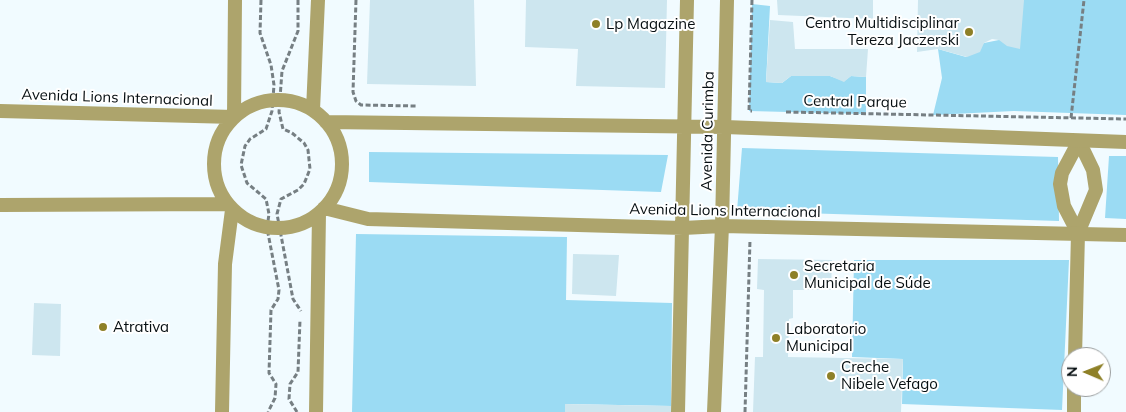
<!DOCTYPE html>
<meta charset="utf-8">
<style>
body{margin:0}
#map{position:relative;width:1126px;height:412px;overflow:hidden;background:#f1fbff;font-family:Mulish,sans-serif}
canvas{display:block}
.north{position:absolute;left:1061px;top:347px;width:50px;height:50px;box-sizing:border-box;background:#fff;border:1px solid #9b9fa0;border-radius:50%;rotate:271deg;font-size:14px;font-weight:700;line-height:20px;text-align:center;color:#060e11}
.north::after{content:'';display:block;margin:auto;width:18px;height:22px;background:#8e8027;clip-path:polygon(50% 0,100% 100%,50% 72%,0 100%)}
</style>
<div id="map">
<canvas width="1126" height="412"></canvas>
<div class="north">N</div>
</div>
<script>
const context = document.querySelector('canvas').getContext('2d');
context.lineJoin = 'round';
function paint(path, color) { context.fillStyle = color; context.fill(path, 'evenodd'); }
const shape = rows => new Path2D(rows.map(r => 'M' + r).join(''));
function trace(path, color, width, dash) { context.strokeStyle = color; context.lineWidth = width; context.lineCap = dash ? 'butt' : 'round'; context.setLineDash(dash || []); context.stroke(path); }
function label(font, color, halo, rows, align = 'center') {
  context.font = font + ' Mulish,sans-serif'; context.lineWidth = 4; context.setLineDash([]); context.textBaseline = 'middle'; context.strokeStyle = halo; context.fillStyle = color; for (const [text, x, y, turn = 0] of rows) {
    context.save(); context.translate(x, y); context.rotate((+turn || 0) * Math.PI / 180); context.textAlign = isNaN(turn) ? turn : align; if (halo) context.strokeText(text, 0, 0); context.fillText(text, 0, 0); context.restore();
  }
}
const green = shape([
 [1022,0,1126,0,1126,115,1014,111,933,115,942,78,938,49,966,57,984,43,999,40],
 [752,4,770,6,766,82,782,83,791,76,830,76,844,81,851,76,866,77,866,114,749,111],
 [742,148,1058,157,1059,221,737,211],
 [369,152,668,155,661,192,369,182],
 [1109,156,1126,156,1126,219,1105,218],
 [356,234,567,237,566,300,672,303,671,406,566,404,565,412,352,412],
 [854,260,1069,260,1062,410,902,404,903,359,852,357]
]);
const building = shape([
 [370,0,474,0,476,86,367,84],
 [526,0,667,0,665,88,576,86,578,49,525,47],
 [777,0,873,0,873,19,778,15],
 [918,0,1024,0,1020,49,1007,46,999,40,992,39,984,43,980,52,967,57,938,49,917,52],
 [770,20,793,22,795,49,868,49,866,77,851,76,844,82,830,76,791,76,782,83,766,82],
 [573,254,619,255,616,296,572,294],
 [758,259,832,260,831,290,793,290,793,318,789,319,788,357,903,359,901,412,753,412,755,357,763,357,764,290,757,289],
 [34,303,61,304,60,356,32,355],
 [565,404,671,406,671,412,565,412]
]);
const path = shape([
 [261,0,260,33,271,65,274,85,272,111,266,129,250,139,245,146,241,165,247,183,266,199,269,214,267,228,279,290,278,299,271,310,269,373,276,384,275,398,268,412],
 [298,0,298,31,282,71,279,112,283,129,292,133,304,143,308,150,310,169,304,184,298,190,281,199,277,214,293,299,301,311],
 [356,0,353,92,356,101,361,105,416,106],
 [752,0,749,111,752,111],
 [786,112,1126,119],
 [1071,118,1084,0],
 [297,412,289,399,290,384,298,372,300,320],
 [745,412,750,240]
]);
const minor = shape([
 [1075,357,1078,233,1096,190,1093,170,1079,141,1062,173,1060,184,1064,206,1078,233],
 [1074,412,1074,387]
]);
const tertiary = shape([
 '214 164a64 64 0 1 1 128 0a64 64 0 1 1-128 0Z',
 [313,110,318,0],
 [0,111,234,117],
 [234,117,235,0],
 [326,122,725,127,1126,142],
 [0,205,228,204],
 [324,208,368,219,683,228,722,226,1126,235],
 [222,412,225,264,232,210],
 [316,412,319,213],
 [678,412,687,0],
 [714,412,722,226,727,0]
]);
const markers = [
 [596,24,5,"#8e8027"],
 [969,32,5,"#8e8027"],
 [794,275,5,"#8e8027"],
 [103,327,5,"#8e8027"],
 [776,338,5,"#8e8027"],
 [831,376,5,"#8e8027"]
];
const poiNames = [
 ["Centro Multidisciplinar",959,23,"right"],
 ["Tereza Jaczerski",959,40,"right"],
 ["Lp Magazine",606,24],
 ["Secretaria",804,266],
 ["Municipal de Súde",804,283],
 ["Atrativa",113,327],
 ["Laboratorio",786,329],
 ["Municipal",786,346],
 ["Creche",841,367],
 ["Nibele Vefago",841,384]
];
const streetNames = [
 ["Avenida Lions Internacional",117,98,2],
 ["Central Parque",855,102,1],
 ["Avenida Curimba",708,131,-89],
 ["Avenida Lions Internacional",725,211,1]
];
paint(green, '#9bdbf3');
paint(building, '#cde6ef');
trace(path, '#767f83', 3, [5, 2.5]);
trace(minor, '#ada46c', 14);
trace(tertiary, '#ada46c', 14);
for (const [x, y, r, color] of markers) { const dot = new Path2D(); dot.arc(x, y, r, 0, 2 * Math.PI); context.fillStyle = color; context.fill(dot); trace(dot, '#fff', 2); }
label('15px', '#060e11', '#fff', poiNames, 'left');
label('15px', '#060e11', '#fff', streetNames);
</script>
